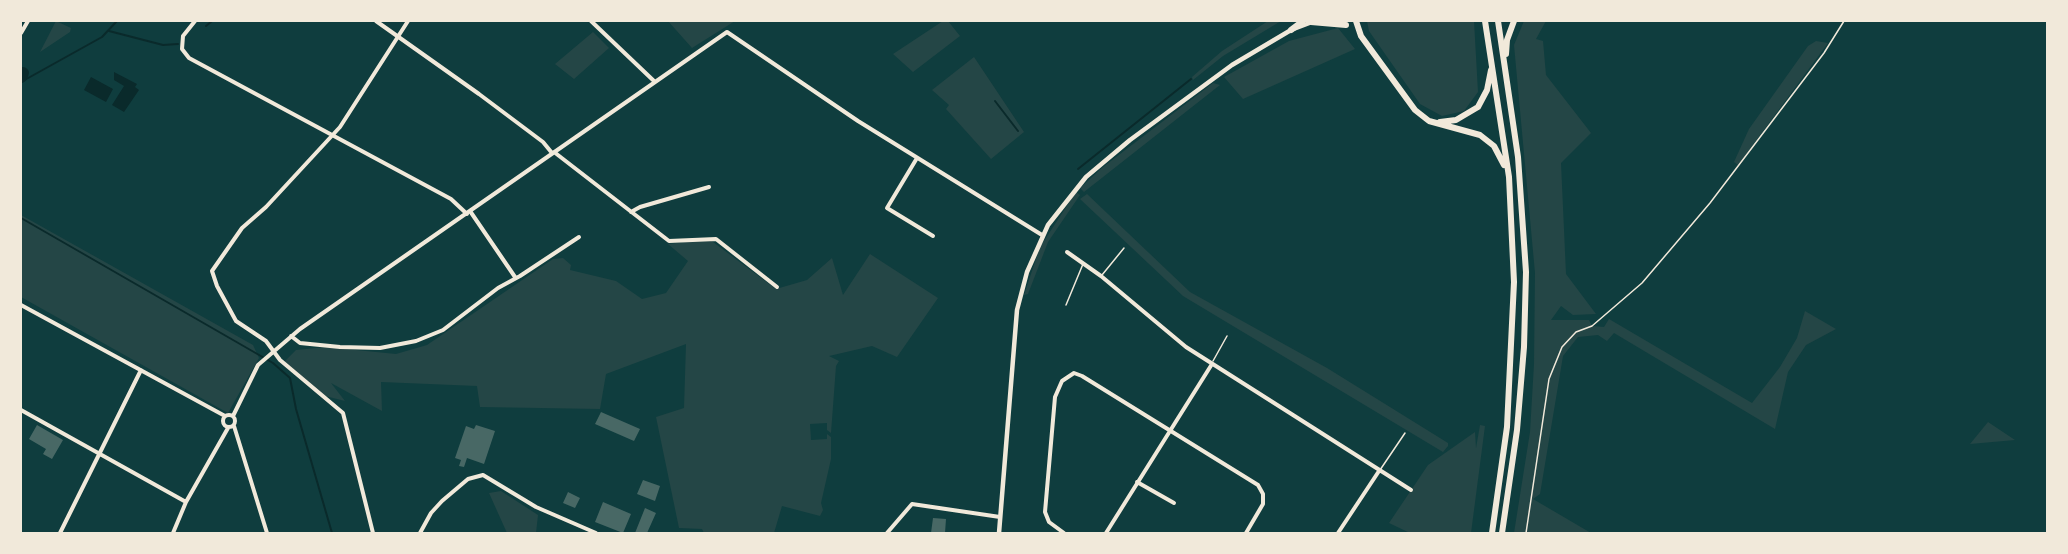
<!DOCTYPE html>
<style>
body{margin:0}
#map{position:relative;width:2068px;height:554px;overflow:hidden;background:#0f3d3e;font-family:"Fira Sans",sans-serif}
canvas{display:block}
.frame{position:absolute;inset:0;border:22px solid #f1e9da;pointer-events:none}
</style>
<div id="map">
<canvas width="2068" height="554"></canvas>
<div class="frame"></div>
</div>
<script>
const context = document.querySelector('canvas').getContext('2d');
context.lineJoin = 'round';
function paint(path, color) { context.fillStyle = color; context.fill(path, 'evenodd'); }
const shape = rows => new Path2D(rows.map(r => 'M' + r).join(''));
function trace(path, color, width, dash) { context.strokeStyle = color; context.lineWidth = width; context.lineCap = dash ? 'butt' : 'round'; context.setLineDash(dash || []); context.stroke(path); }
const green = shape([
 [56,21,71,28,70,32,40,52],
 [668,21,735,21,692,48],
 [943,21,948,21,960,36,913,72,893,54],
 [1268,21,1281,21,1223,56,1193,80,1192,77,1222,51],
 [1367,21,1474,21,1478,92,1464,111,1442,116,1420,104,1369,31],
 [1524,21,1546,21,1536,39,1543,41,1546,75,1591,133,1561,163,1566,274,1596,314,1573,315,1561,306,1551,320,1589,320,1592,326,1604,327,1609,319,1752,403,1780,367,1797,338,1805,311,1836,329,1806,345,1788,372,1775,429,1614,333,1607,341,1598,335,1578,337,1563,356,1540,494,1533,499,1591,533,1514,533,1530,432,1534,364,1535,273,1514,45],
 [1338,28,1355,49,1243,99,1224,77,1289,41],
 [593,32,609,48,574,79,555,64],
 [1816,41,1828,43,1738,165,1734,162,1749,129,1808,46],
 [974,57,1024,132,991,159,946,109,949,105,932,90],
 [1213,83,1220,85,1084,192,1080,188,1103,167],
 [1076,192,1080,195,1048,242,1028,294,1024,295,1040,247],
 [1087,194,1190,292,1327,368,1448,443,1448,446,1443,452,1183,296,1080,199],
 [21,215,253,345,259,358,228,413,21,297],
 [709,239,776,289,807,280,832,258,843,295,870,254,938,298,897,357,872,346,829,356,839,361,836,366,831,433,827,430,827,423,810,424,811,440,827,439,827,434,831,437,831,459,821,503,823,510,820,516,782,506,774,533,704,533,702,529,679,528,656,417,684,408,686,344,606,374,600,409,480,407,477,386,381,382,382,411,331,383,345,401,321,395,282,364,296,350,326,347,396,354,427,345,553,259,563,258,571,265,570,270,616,281,642,299,666,293,688,261,668,244],
 [1988,422,2015,440,1970,444],
 [1480,425,1485,426,1471,533,1410,533,1389,523,1428,465,1475,432,1476,448],
 [501,491,538,515,536,533,507,533,489,493]
]);
const water = shape([
 [114,72,137,84,135,87,139,90,124,112,112,105,124,86,114,80],
 [91,77,113,89,106,102,84,90]
]);
const stream = shape([
 [206,26,212,21],
 [109,31,163,45,178,44],
 [21,82,102,37,117,21],
 [995,101,1018,131],
 [1078,169,1191,79],
 [21,218,273,363,290,378,296,409,332,533]
]);
const river = shape([
 [21,77,23,73]
]);
const building = shape([
 [601,412,640,429,634,441,595,424],
 [37,425,63,440,52,459,43,454,46,449,29,439],
 [476,425,495,431,484,464,467,458,464,467,459,466,461,460,455,458,466,426,474,429],
 [643,480,660,486,655,501,637,494],
 [568,492,580,498,575,508,563,503],
 [603,502,631,514,623,533,595,522],
 [645,508,656,513,647,533,635,533],
 [933,518,946,519,945,533,931,533]
]);
const path = shape([
 [1526,533,1549,379,1562,347,1576,332,1592,326,1642,283,1710,203,1824,53,1844,21]
]);
const service = shape([
 [1102,275,1124,248],
 [1066,305,1083,264],
 [1213,361,1227,336],
 [1380,470,1405,433]
]);
const minor = shape([
 [195,21,183,36,182,49,189,58,451,199,467,214],
 [376,21,479,94,543,142,552,153],
 [591,21,655,82],
 [21,33,28,21],
 [554,152,669,241,716,239,777,287],
 [917,158,887,208,933,236],
 [470,211,515,277],
 [631,212,640,207,709,187],
 [1067,252,1101,276,1186,347,1411,490],
 [21,305,225,416],
 [291,336,300,343,340,347,380,348,416,341,443,330,498,288,520,276,579,237],
 [21,410,186,502],
 '223 421a6 6 0 1 1 12 0a6 6 0 1 1-12 0Z',
 [233,416,258,365,300,329,727,32,858,121,1042,235],
 [234,426,267,533],
 [1137,482,1174,503],
 [60,533,141,370],
 [173,533,186,502,228,428],
 [373,533,343,413,280,360,266,341,236,321,217,286,212,271,242,228,266,207,340,127,408,21],
 [420,533,431,513,442,501,468,479,483,475,536,507,596,533],
 [887,533,912,504,1000,517],
 [1064,533,1049,522,1045,512,1055,397,1062,381,1074,373,1082,376,1258,485,1263,494,1263,504,1246,533],
 [1106,533,1212,364],
 [1338,533,1379,471]
]);
const tertiary = shape([
 [999,533,1017,310,1027,272,1048,225,1086,177,1130,140,1232,65,1291,30,1312,22]
]);
const trunk = shape([
 [1356,21,1361,36,1415,110,1429,121,1480,135,1494,146,1504,165],
 [1485,21,1509,177,1514,282,1507,427,1492,533],
 [1498,21,1518,157,1526,272,1524,347,1517,430,1502,533],
 [1311,22,1346,25],
 [1291,30,1303,21],
 [1506,54,1507,40,1514,21],
 [1440,122,1456,120,1478,107,1487,90,1491,70]
]);
paint(green, '#244646');
paint(water, '#0a2a2b');
trace(stream, '#0a2a2b', 2);
trace(river, '#0a2a2b', 12);
paint(building, '#486865');
trace(path, '#f1e9da', 1.5);
trace(service, '#f1e9da', 1.5);
trace(minor, '#f1e9da', 4);
trace(tertiary, '#f1e9da', 4.5);
trace(trunk, '#f1e9da', 6);
</script>
